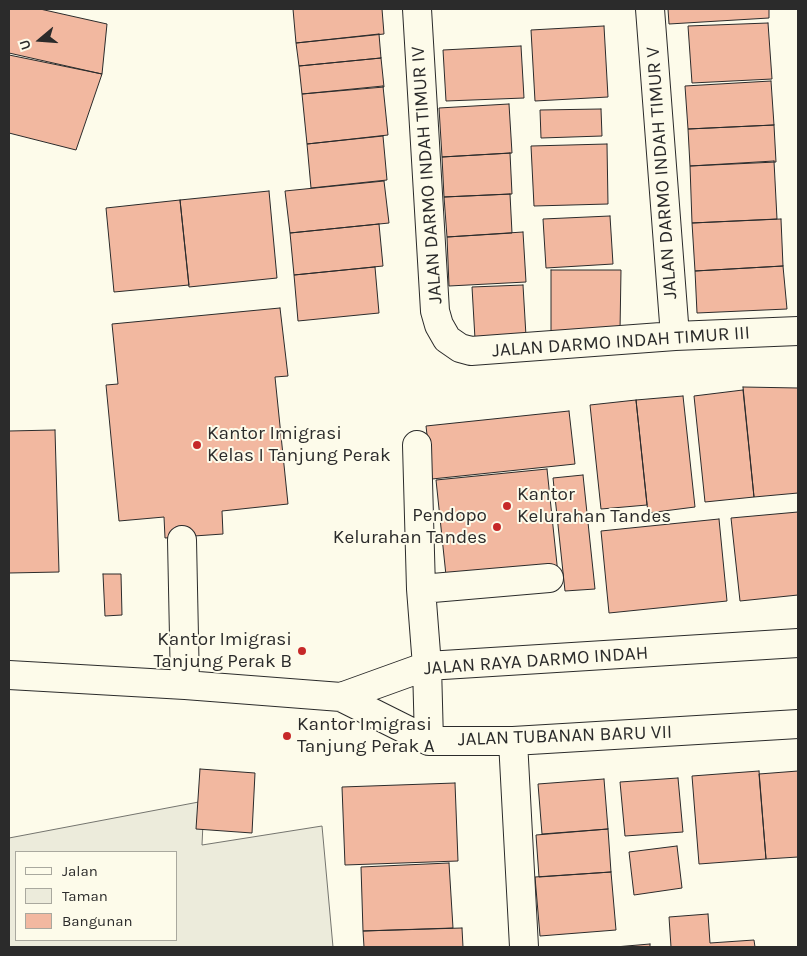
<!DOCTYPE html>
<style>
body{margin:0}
#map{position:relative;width:807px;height:956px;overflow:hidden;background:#fdfbea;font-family:Karla,sans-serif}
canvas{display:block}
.frame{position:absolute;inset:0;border:10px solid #2b2b2b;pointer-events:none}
.legend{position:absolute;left:15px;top:851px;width:162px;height:90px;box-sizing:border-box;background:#fdfbea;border:1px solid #a9a89e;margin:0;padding:6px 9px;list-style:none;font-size:15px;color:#2b2b2b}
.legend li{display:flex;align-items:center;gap:10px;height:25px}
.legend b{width:25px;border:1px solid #a9a89e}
.north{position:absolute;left:15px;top:15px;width:50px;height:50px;-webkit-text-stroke:4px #fdfbea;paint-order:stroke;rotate:252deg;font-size:14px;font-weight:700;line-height:20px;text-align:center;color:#2b2b2b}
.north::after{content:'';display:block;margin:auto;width:18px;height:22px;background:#2b2b2b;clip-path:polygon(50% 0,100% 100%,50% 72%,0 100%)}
</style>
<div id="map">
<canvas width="807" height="956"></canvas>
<div class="frame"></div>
<ul class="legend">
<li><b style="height:6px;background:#fdfbea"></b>Jalan</li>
<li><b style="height:14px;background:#ecebdb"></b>Taman</li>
<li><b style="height:14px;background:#f2b8a0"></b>Bangunan</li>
</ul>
<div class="north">U</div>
</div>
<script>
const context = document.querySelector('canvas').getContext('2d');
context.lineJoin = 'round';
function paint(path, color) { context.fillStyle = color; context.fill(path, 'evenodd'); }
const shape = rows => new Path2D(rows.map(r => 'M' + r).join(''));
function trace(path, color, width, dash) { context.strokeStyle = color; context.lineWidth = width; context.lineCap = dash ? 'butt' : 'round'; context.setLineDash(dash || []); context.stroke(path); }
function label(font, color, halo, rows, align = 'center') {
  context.font = font + ' Karla,sans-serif'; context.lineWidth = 4; context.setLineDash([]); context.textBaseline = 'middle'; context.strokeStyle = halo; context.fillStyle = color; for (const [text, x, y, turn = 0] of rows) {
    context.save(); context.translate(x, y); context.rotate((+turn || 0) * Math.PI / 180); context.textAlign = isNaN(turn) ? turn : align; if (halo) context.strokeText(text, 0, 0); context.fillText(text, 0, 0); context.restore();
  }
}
const green = shape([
 [204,801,202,845,322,826,333,947,9,947,9,838,204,801],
 [16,852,176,852,176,940,16,940,16,852]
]);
const building = shape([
 [9,9,40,9,107,24,102,74,9,53,9,9],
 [293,9,382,9,384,34,296,43,293,9],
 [668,9,769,9,769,18,669,24,668,9],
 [768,23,772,79,692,83,688,26,768,23],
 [604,26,608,97,535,101,531,30,604,26],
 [379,34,381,58,299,66,296,43,379,34],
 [521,46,524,98,446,101,443,50,521,46],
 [9,55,102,74,76,150,9,133,9,55],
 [381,58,384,87,302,94,299,66,381,58],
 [771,81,774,125,688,129,685,86,771,81],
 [383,86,388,135,307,144,302,94,383,86],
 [509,104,512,153,442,157,439,108,509,104],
 [601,109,602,136,541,138,540,110,601,109],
 [774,125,776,162,690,166,688,129,774,125],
 [383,136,387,180,311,188,307,144,383,136],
 [607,144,608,204,534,206,531,146,607,144],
 [510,153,512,194,444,197,442,157,510,153],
 [774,161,777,219,692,223,690,166,774,161],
 [384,181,389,223,290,233,285,191,384,181],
 [269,191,277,278,189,287,180,200,269,191],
 [510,194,512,233,447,237,444,197,510,194],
 [180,200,189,285,114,292,106,208,180,200],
 [610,216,613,264,546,268,543,219,610,216],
 [781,219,783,266,695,271,692,223,781,219],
 [379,224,383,266,294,275,290,233,379,224],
 [523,232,526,282,449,286,447,237,523,232],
 [783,266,787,309,697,313,695,271,783,266],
 [375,267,379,313,298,321,294,275,375,267],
 [551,270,621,270,620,331,551,331,551,270],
 [523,285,526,336,475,339,472,287,523,285],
 [280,308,288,376,275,377,288,504,222,511,223,534,165,538,164,517,119,521,106,385,118,384,112,324,280,308],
 [743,387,798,388,798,493,754,497,743,387],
 [743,390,754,497,705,502,694,396,743,390],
 [683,396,695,507,648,513,636,400,683,396],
 [636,400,647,505,601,509,590,405,636,400],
 [569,411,575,464,432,479,426,426,569,411],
 [55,430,59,572,9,573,9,431,55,430],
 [547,469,558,574,447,585,436,480,547,469],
 [583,475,595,589,565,591,553,478,583,475],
 [798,512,798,595,740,601,731,518,798,512],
 [719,519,727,601,609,613,601,531,719,519],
 [103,574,121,574,122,615,105,616,103,574],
 [200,769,255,773,252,833,196,829,200,769],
 [759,771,766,859,699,864,692,776,759,771],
 [798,771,798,857,766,859,759,774,798,771],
 [678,778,683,832,625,836,620,782,678,778],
 [604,779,608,829,542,834,538,784,604,779],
 [455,783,458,861,345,865,342,787,455,783],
 [608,829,611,872,539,877,536,835,608,829],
 [677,846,682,888,634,895,629,852,677,846],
 [449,863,453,928,363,931,361,867,449,863],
 [611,872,616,930,540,936,535,877,611,872],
 [708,914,710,943,754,940,755,947,671,947,669,917,708,914],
 [462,928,463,947,364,947,363,931,462,928],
 [650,944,650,947,615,947,650,944]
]);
const minor = shape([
 [417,9,435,311,439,325,447,339,460,348,471,351,675,336,798,331],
 [650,9,675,336],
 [417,445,421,589,427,666,429,741],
 [182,540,185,685],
 [421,589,549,578],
 [9,675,185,685,341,697,427,666,798,643],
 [341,697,429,741,513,741,798,724],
 [513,741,524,947]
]);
const markers = [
 [197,445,5,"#c62828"],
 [507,506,5,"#c62828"],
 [497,527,5,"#c62828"],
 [302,651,5,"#c62828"],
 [287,736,5,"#c62828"]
];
const streetNames = [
 ["JALAN DARMO INDAH TIMUR V",662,173,-94],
 ["JALAN DARMO INDAH TIMUR IV",427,175,-94],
 ["JALAN DARMO INDAH TIMUR III",621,342,-4],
 ["JALAN RAYA DARMO INDAH",536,661,-4],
 ["JALAN TUBANAN BARU VII",565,736,-2]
];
const poiNames = [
 ["Kantor Imigrasi",207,434],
 ["Kelas I Tanjung Perak",207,456],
 ["Kantor",517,495],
 ["Kelurahan Tandes",517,517],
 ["Pendopo",487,516,"right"],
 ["Kelurahan Tandes",487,538,"right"],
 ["Kantor Imigrasi",292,640,"right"],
 ["Tanjung Perak B",292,662,"right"],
 ["Kantor Imigrasi",297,725],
 ["Tanjung Perak A",297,747]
];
paint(green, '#ecebdb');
trace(green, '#74746e', 1);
paint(building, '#f2b8a0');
trace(building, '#2b2b2b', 1);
trace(minor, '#2b2b2b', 30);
trace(minor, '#fdfbea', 28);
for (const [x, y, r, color] of markers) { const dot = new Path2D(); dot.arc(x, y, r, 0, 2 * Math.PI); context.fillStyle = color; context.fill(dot); trace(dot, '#fdfbea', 2); }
label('19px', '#2b2b2b', '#fdfbea', streetNames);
label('19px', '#2b2b2b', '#fdfbea', poiNames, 'left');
</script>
